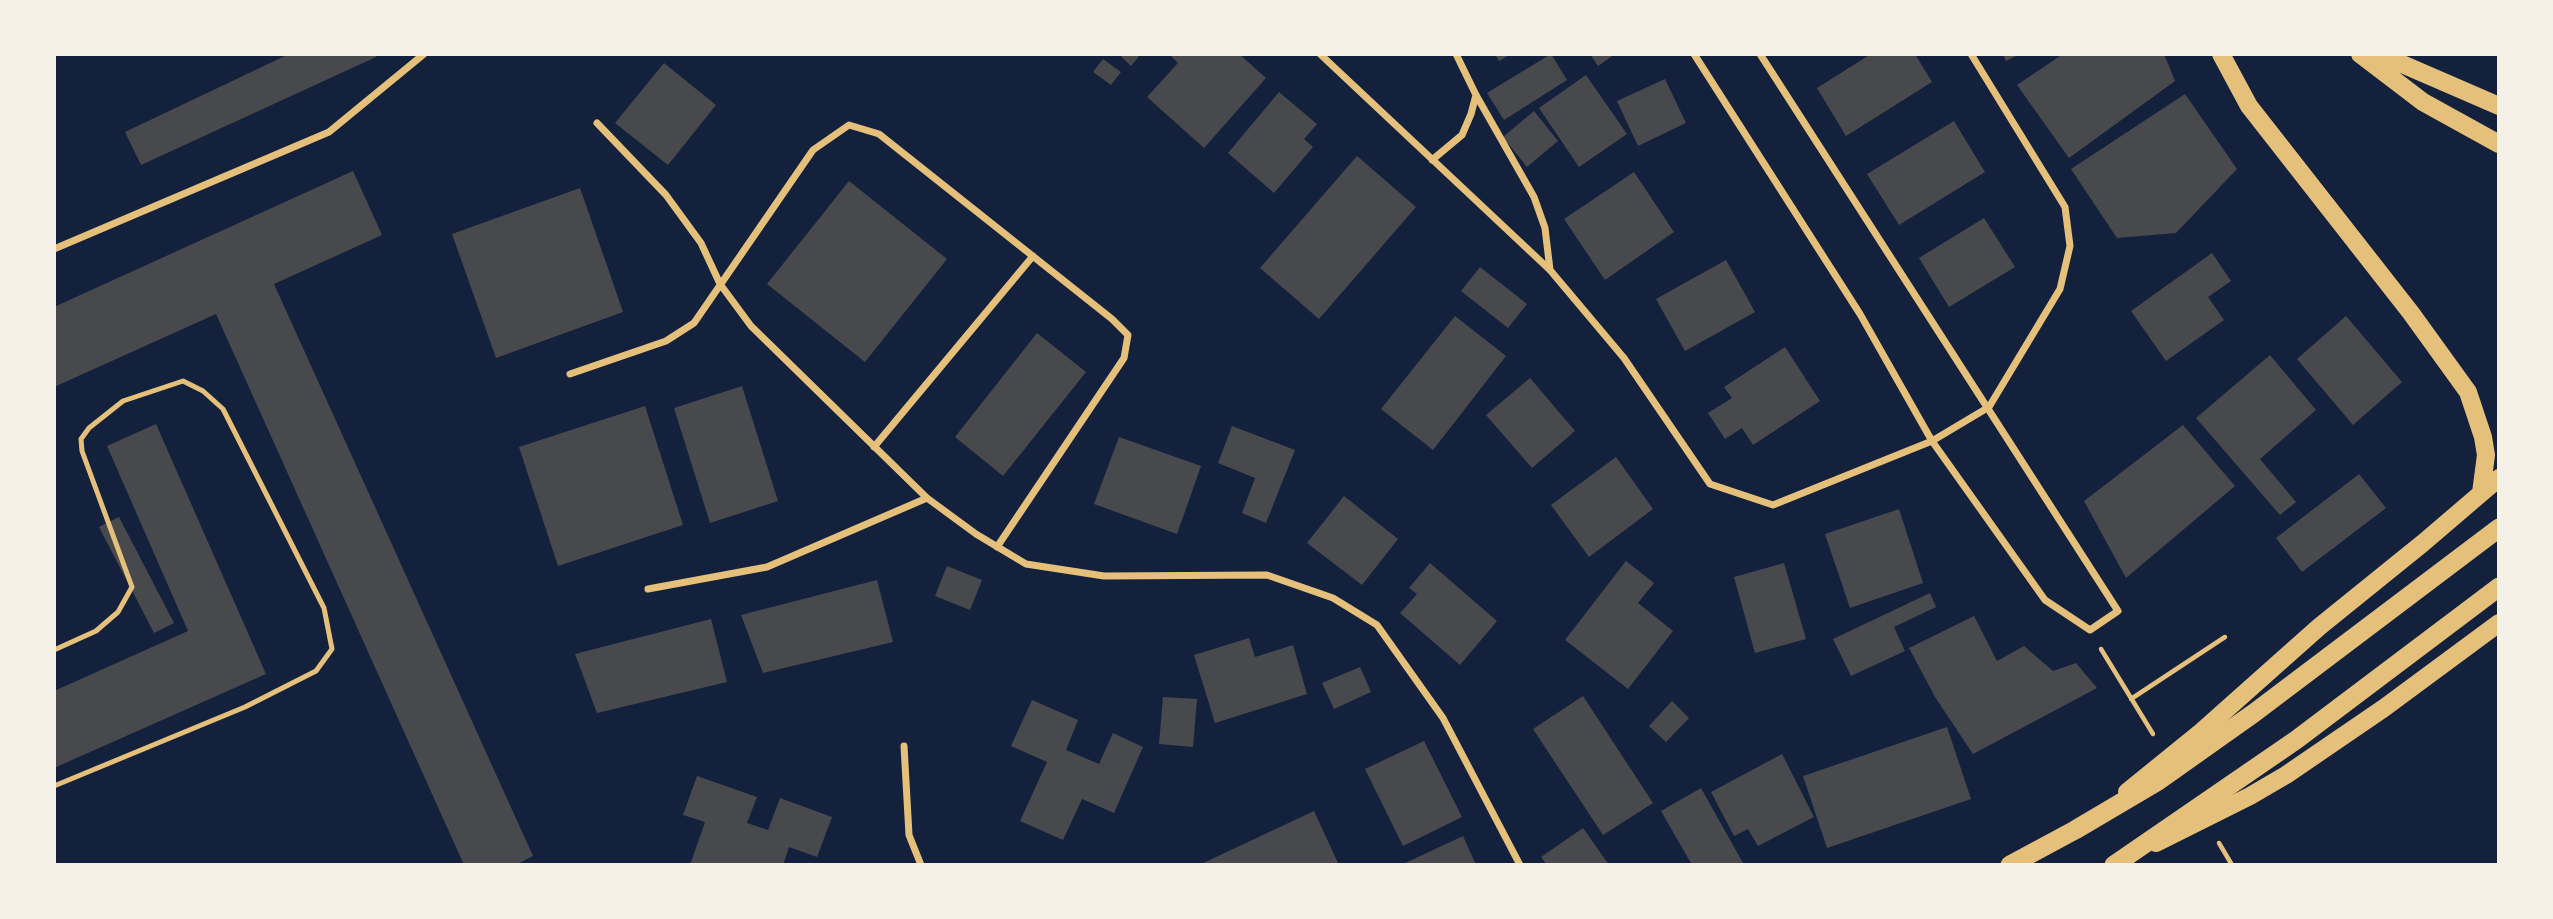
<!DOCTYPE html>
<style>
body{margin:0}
#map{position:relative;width:2553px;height:919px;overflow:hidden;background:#14213d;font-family:"Public Sans",sans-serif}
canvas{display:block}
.frame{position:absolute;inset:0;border:56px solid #f6f1e7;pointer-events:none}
</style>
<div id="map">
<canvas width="2553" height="919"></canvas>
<div class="frame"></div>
</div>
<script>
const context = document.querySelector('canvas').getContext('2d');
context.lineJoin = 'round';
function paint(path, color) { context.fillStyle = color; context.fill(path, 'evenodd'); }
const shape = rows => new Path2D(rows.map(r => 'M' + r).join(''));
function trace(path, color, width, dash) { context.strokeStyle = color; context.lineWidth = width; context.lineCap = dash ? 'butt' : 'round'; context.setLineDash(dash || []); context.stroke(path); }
const building = shape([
 [289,54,375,54,376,57,141,165,125,132],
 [1119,54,1141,54,1131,66],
 [1169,54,1239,54,1266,78,1204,148,1147,97,1178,63],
 [1495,54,1511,54,1499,61],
 [1551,54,1567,80,1504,120,1487,93],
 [1590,54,1615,54,1598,66],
 [1871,54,1915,54,1932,82,1846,136,1817,88],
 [2003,54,2020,54,2006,61],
 [2063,54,2164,54,2175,81,2069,158,2017,85],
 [1103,59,1121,72,1111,85,1093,72],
 [664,63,716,105,668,165,615,123],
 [1586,75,1627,134,1579,167,1539,108],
 [1665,79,1686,123,1638,146,1617,101],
 [1279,92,1317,124,1304,139,1313,147,1274,193,1228,153],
 [2185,94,2237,169,2176,233,2117,238,2071,169],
 [1534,111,1558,141,1527,167,1503,137],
 [1954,121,1985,172,1899,225,1867,174],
 [1357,156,1416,207,1319,319,1260,268],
 [353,171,382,235,274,284,533,856,515,865,464,865,216,314,54,387,54,307],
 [1634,172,1674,232,1605,280,1564,219],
 [849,181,947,259,865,362,767,284],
 [580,188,623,312,496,358,452,234],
 [1984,218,2015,267,1949,307,1919,258],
 [2212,253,2231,281,2208,297,2224,320,2166,361,2131,311],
 [1726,260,1755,312,1685,351,1656,299],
 [1480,267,1527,304,1508,328,1461,291],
 [1455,316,1506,356,1433,450,1381,409],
 [2346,316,2402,382,2353,425,2297,359],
 [1037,333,1086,372,1003,476,955,437],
 [1785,347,1820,401,1753,445,1742,428,1725,439,1708,413,1732,398,1724,387],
 [2270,355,2316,410,2260,459,2296,502,2280,515,2196,418],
 [1530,378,1575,431,1532,468,1486,415],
 [742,386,778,501,710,523,674,408],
 [645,406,683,525,558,566,519,447],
 [156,424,266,674,54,768,54,691,188,631,107,446],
 [2183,425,2235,486,2126,578,2084,501],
 [1232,426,1295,450,1266,523,1242,513,1255,478,1218,463],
 [1119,437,1201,466,1177,534,1094,504],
 [1616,457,1653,509,1589,557,1551,505],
 [2359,474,2386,508,2302,572,2276,538],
 [1344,496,1398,539,1362,585,1307,543],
 [1899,509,1923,583,1850,608,1825,534],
 [119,517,174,623,154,633,99,527],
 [1626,561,1654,583,1638,603,1673,631,1628,689,1565,640],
 [1430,563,1497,621,1460,665,1400,613,1417,594,1409,588],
 [1784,563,1806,639,1755,653,1734,577],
 [947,566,982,580,970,610,935,596],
 [877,580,893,642,763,673,741,615],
 [1930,593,1936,607,1894,627,1905,651,1851,676,1833,639],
 [1974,616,1997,661,2024,646,2053,671,2076,663,2097,688,1973,754,1935,697,1909,648],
 [711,619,727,682,597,713,575,654],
 [1249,638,1255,657,1293,645,1307,694,1215,723,1194,655],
 [1360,667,1371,692,1334,709,1322,683],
 [1583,696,1653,803,1603,835,1533,729],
 [1163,697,1197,699,1193,747,1159,744],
 [1032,700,1078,720,1066,750,1099,764,1113,733,1143,747,1114,813,1082,799,1063,840,1020,821,1047,762,1011,746],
 [1672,701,1689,718,1666,742,1649,726],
 [1947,727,1971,799,1827,848,1803,776],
 [1424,741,1462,817,1403,846,1365,769],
 [1782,754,1814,817,1758,846,1748,829,1734,836,1711,792],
 [697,776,757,797,747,823,768,830,780,798,832,817,817,857,789,847,783,865,690,865,705,822,683,815],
 [1701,788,1743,863,1740,865,1692,865,1661,811],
 [1314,811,1339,865,1199,865],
 [1583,828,1609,865,1547,865,1541,857],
 [1463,836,1476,865,1401,865]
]);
const path = shape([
 [2101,649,2153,734],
 [2131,699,2225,637],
 [2219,843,2232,865]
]);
const service = shape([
 [54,650,96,631,118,612,132,587,82,451,81,439,89,428,123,401,183,381,203,391,223,409,324,608,332,649,316,671,245,707,54,786]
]);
const minor = shape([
 [1320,54,1550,270,1624,358,1710,484,1773,505,1932,441,1989,407,2060,289,2070,246,2065,207,1971,54],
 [1456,54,1476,95,1534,197,1545,228,1550,270],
 [1694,54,1860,314,1932,441,2045,600,2090,630,2118,611,1760,54],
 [597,123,666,195,701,243,720,284,751,326,927,498,976,534,1026,564,1104,576,1267,575,1333,598,1377,625,1443,718,1520,865],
 [1432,160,1462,135,1471,114,1476,95],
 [54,249,329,132,424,54],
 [570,374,666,341,694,323,813,150,849,125,879,134,1112,319,1128,335,1124,358,997,547],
 [874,447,1033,256],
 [648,589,767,567,927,498],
 [904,746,909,835,921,865]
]);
const primary = shape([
 [2221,54,2249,106,2411,313,2468,392,2483,437,2486,455,2481,493],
 [2360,54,2423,102,2499,144],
 [2379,54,2499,106],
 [2127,792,2201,732,2319,627,2423,543,2499,478],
 [2156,843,2250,796,2286,775,2384,708,2499,623]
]);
const trunk = shape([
 [2010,865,2075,830,2158,781,2254,713,2499,528],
 [2114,865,2296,740,2499,587]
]);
paint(building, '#48494c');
trace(path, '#e5c07b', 4.5);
trace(service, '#e5c07b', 5);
trace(minor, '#e5c07b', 7);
trace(primary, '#e5c07b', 18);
trace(trunk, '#e5c07b', 19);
</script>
